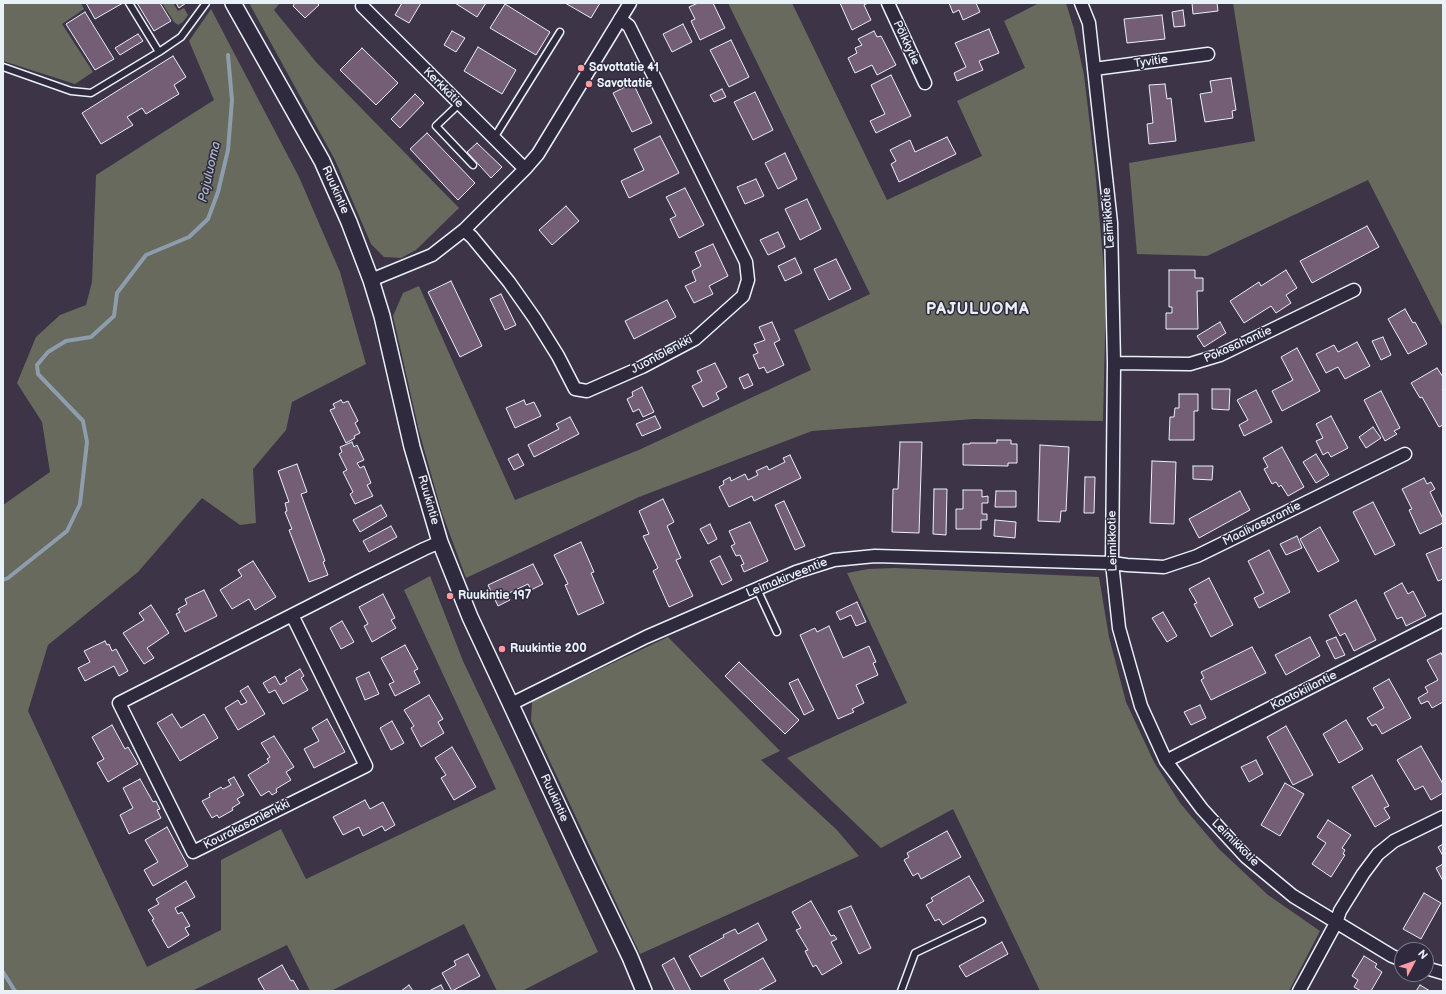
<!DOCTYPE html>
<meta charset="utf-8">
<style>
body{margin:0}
#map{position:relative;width:1446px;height:994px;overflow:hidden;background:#3d3448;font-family:"Balsamiq Sans",sans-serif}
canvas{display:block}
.frame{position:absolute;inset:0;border:4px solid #e8f1f8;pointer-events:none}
.north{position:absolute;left:1394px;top:942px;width:40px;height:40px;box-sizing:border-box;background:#2f2a3d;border:1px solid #797a88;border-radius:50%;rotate:49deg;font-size:11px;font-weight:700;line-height:16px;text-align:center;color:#e8f1f8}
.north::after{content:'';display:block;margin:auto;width:14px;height:18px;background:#ff9aa2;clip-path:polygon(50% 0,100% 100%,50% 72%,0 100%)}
</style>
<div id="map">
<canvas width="1446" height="994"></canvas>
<div class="frame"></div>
<div class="north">N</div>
</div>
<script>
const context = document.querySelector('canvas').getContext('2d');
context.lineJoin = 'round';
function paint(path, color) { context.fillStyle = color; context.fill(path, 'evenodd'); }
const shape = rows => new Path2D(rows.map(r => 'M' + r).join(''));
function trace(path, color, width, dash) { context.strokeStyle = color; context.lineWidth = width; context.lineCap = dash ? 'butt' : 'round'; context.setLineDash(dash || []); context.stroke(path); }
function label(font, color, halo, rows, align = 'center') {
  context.font = font + ' "Balsamiq Sans",sans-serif'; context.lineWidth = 3; context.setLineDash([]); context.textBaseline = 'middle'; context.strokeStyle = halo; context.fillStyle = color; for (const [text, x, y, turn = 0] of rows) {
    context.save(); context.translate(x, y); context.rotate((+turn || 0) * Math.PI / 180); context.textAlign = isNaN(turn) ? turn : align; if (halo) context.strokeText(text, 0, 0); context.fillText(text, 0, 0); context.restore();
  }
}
const green = shape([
 [3,3,81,3,84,9,62,24,93,72,75,84,3,61],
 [162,3,173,3,178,11,184,8,188,15,183,22,178,25,174,22],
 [249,3,280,3,274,10,316,62,459,208,416,250,401,258,384,257,371,244,335,160],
 [728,3,792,3,887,200,982,156,957,101,1025,68,1004,21,1039,3,1066,3,1074,29,1084,75,1095,168,1106,293,1103,421,974,419,812,431,639,497,466,578,442,513,419,431,393,316,403,293,419,286,515,500,641,449,811,370,794,330,870,294],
 [1233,3,1443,3,1443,328,1368,180,1207,256,1137,254,1129,163,1255,141],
 [211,9,299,177,340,272,366,364,292,402,286,430,253,469,256,523,240,525,202,498,138,572,48,645,28,711,147,967,221,930,221,860,281,829,306,879,496,789,404,590,430,576,463,661,514,768,598,952,522,991,497,991,464,924,331,991,310,991,287,945,192,991,3,991,3,505,50,472,42,422,17,383,36,337,60,315,86,305,92,282,96,175,214,100,189,41],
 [895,568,1099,577,1109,637,1126,702,1154,762,1180,803,1219,849,1268,895,1320,931,1289,991,1040,991,953,809,881,848,787,758,907,703,847,573,868,569],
 [668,637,780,751,761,760,837,830,859,856,640,954,531,721,532,701]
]);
const stream = shape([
 [3,580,8,578,67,531,80,504,87,442,83,421,38,374,37,365,48,352,66,341,91,337,114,316,117,293,146,255,189,237,208,219,218,192,228,150,232,100,228,55],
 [3,972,15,991]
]);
const building = shape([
 [86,3,123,3,95,19,86,3],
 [137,3,160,3,171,21,154,31,137,3],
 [176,3,186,3,179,8,176,3],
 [295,3,317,3,319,5,305,18,293,6,295,3],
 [402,3,421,3,409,23,395,15,402,3],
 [455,3,486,3,477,17,455,3],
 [565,3,600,3,591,18,565,3],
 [698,3,713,3,725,28,700,40,691,21,695,19,689,7,698,3],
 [840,3,868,3,864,5,871,20,852,30,840,3],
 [949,3,976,3,980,12,963,20,959,10,953,13,949,3],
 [1192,3,1217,3,1218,11,1193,14,1192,3],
 [505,4,550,32,536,55,490,28,505,4],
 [1183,10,1185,26,1174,27,1172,12,1183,10],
 [85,12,114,59,95,70,66,24,85,12],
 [1162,15,1165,39,1127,43,1124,19,1162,15],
 [683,24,692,42,672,52,663,34,683,24],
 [989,29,999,53,979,61,983,70,957,81,954,73,966,67,955,43,989,29],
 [452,31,465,38,456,52,444,45,452,31],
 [874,31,877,37,881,36,896,65,877,75,872,65,855,73,848,58,857,53,855,48,862,45,858,39,874,31],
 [138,34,143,41,120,55,115,48,138,34],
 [731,40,749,77,729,87,710,50,731,40],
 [478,47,516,70,502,94,464,71,478,47],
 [362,48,398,83,376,105,340,70,362,48],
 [173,56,186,77,174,85,179,94,146,114,142,108,127,117,133,125,101,144,82,113,173,56],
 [891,75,911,116,876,133,870,121,885,114,871,85,891,75],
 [1231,78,1236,110,1232,111,1233,118,1205,122,1200,94,1212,92,1210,81,1231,78],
 [633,83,652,123,632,132,613,93,633,83],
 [1165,84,1167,99,1171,98,1176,141,1149,144,1147,124,1153,123,1149,85,1165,84],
 [722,89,726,97,714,102,710,95,722,89],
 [755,92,773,130,753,140,734,102,755,92],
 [415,94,424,103,400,128,391,119,415,94],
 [427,133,475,183,458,200,410,149,427,133],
 [660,136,679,173,629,198,621,181,644,170,634,149,660,136],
 [947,137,956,154,899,182,891,164,896,161,890,150,910,140,915,152,947,137],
 [477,143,502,167,491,178,467,152,477,143],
 [785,153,797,179,778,189,765,163,785,153],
 [756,179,764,196,745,204,737,187,756,179],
 [685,188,704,225,679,238,670,219,676,216,666,197,685,188],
 [807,199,821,229,800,240,785,209,807,199],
 [566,206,579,221,552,245,539,230,566,206],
 [1367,226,1379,247,1312,283,1300,261,1367,226],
 [778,232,785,247,768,255,760,240,778,232],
 [713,244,728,276,709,286,713,294,694,303,685,286,696,281,692,271,701,266,695,252,713,244],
 [795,258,802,273,785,281,778,266,795,258],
 [836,259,851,289,829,300,814,269,836,259],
 [1169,270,1195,270,1195,278,1203,278,1203,291,1197,291,1198,329,1166,329,1166,313,1172,313,1172,307,1169,307,1169,270],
 [1286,270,1297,288,1286,295,1291,303,1276,313,1271,306,1244,323,1230,301,1259,282,1261,286,1286,270],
 [451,281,482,346,460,357,428,292,451,281],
 [501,294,516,325,505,330,490,299,501,294],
 [667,300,676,317,634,339,625,321,667,300],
 [1405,309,1413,323,1415,322,1427,344,1408,354,1388,319,1405,309],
 [772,322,780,340,774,343,784,365,767,373,764,367,759,369,753,355,758,353,754,344,765,340,759,327,772,322],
 [1220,322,1226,333,1204,347,1197,336,1220,322],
 [1383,337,1391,355,1381,360,1372,341,1383,337],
 [1357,342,1370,366,1345,379,1338,367,1326,373,1316,354,1334,345,1338,352,1357,342],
 [1297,348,1320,391,1282,411,1272,391,1293,380,1281,357,1297,348],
 [715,363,727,387,716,393,719,399,703,407,692,386,702,381,697,371,715,363],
 [1437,368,1443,377,1443,388,1442,389,1443,391,1443,425,1439,427,1422,397,1420,398,1411,383,1437,368],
 [748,374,753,385,744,389,739,378,748,374],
 [642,387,654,412,643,417,639,409,633,412,627,399,633,396,632,392,642,387],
 [1212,389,1230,389,1229,410,1212,409,1212,389],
 [1256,390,1272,422,1244,436,1239,425,1248,420,1237,400,1256,390],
 [1381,391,1400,428,1394,431,1397,434,1385,441,1364,400,1381,391],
 [1179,394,1198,394,1198,411,1194,411,1194,440,1169,440,1170,417,1174,417,1175,408,1179,408,1179,394],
 [341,400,343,403,348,401,358,421,355,423,360,433,354,436,355,438,346,443,330,410,335,408,333,404,341,400],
 [524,400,526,405,534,402,541,416,515,428,506,408,524,400],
 [655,416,661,428,642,436,636,424,655,416],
 [1331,416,1348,448,1331,457,1328,452,1323,455,1316,441,1323,438,1316,424,1331,416],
 [570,417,579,434,534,457,528,445,559,429,556,424,570,417],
 [1373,427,1381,438,1366,448,1359,437,1373,427],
 [997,440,1011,440,1011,444,1017,444,1017,463,1008,463,1008,466,963,465,963,444,970,444,970,443,997,443,997,440],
 [352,442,354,447,357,445,364,460,357,463,360,468,364,466,371,483,367,485,373,496,355,504,350,494,353,492,343,472,347,470,339,454,342,452,340,447,352,442],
 [900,442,922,442,919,533,892,532,893,489,898,489,900,442],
 [1040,445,1069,447,1066,511,1061,511,1060,522,1038,521,1040,445],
 [1282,447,1304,487,1288,496,1281,485,1279,487,1276,482,1272,484,1264,469,1268,467,1263,458,1282,447],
 [518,454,524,465,514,470,508,459,518,454],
 [1316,454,1329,475,1316,483,1303,462,1316,454],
 [790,455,801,478,754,501,752,496,729,507,719,487,724,484,723,481,730,477,731,481,745,474,748,480,758,475,756,471,767,466,769,470,785,462,783,458,790,455],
 [1152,461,1176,462,1174,524,1150,523,1152,461],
 [297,464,307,492,301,494,325,561,323,562,328,575,309,582,289,530,292,529,285,512,287,511,285,503,289,502,278,471,297,464],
 [1193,466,1213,466,1212,480,1193,479,1193,466],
 [1085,477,1095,477,1094,513,1084,513,1085,477],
 [1424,478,1427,484,1431,482,1435,489,1430,492,1443,519,1443,523,1420,534,1409,510,1412,509,1402,489,1424,478],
 [934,489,947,489,946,535,933,534,934,489],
 [963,490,982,490,982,497,988,496,988,503,982,503,982,514,987,514,987,520,981,520,981,529,956,529,956,509,963,509,963,490],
 [996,491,1016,491,1016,507,995,507,996,491],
 [1240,491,1250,510,1199,538,1189,519,1240,491],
 [663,499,674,522,667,526,681,558,676,560,693,596,669,607,653,571,658,568,643,536,649,534,639,511,663,499],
 [784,501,805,546,795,550,775,505,784,501],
 [1373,502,1395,545,1375,555,1353,512,1373,502],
 [381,505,387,516,360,532,353,520,381,505],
 [995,520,1016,522,1015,538,994,536,995,520],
 [750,522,768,561,744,572,741,565,744,564,740,555,736,556,731,546,735,544,729,531,750,522],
 [710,524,717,539,708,544,700,529,710,524],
 [391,526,397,537,369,552,363,541,391,526],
 [1320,527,1339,561,1318,572,1300,539,1320,527],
 [1297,536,1302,548,1286,555,1280,544,1297,536],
 [581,542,594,572,591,573,604,603,578,615,565,585,568,584,554,555,581,542],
 [1443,547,1443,579,1438,581,1426,554,1443,547],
 [1269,550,1290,592,1259,608,1254,598,1264,593,1248,561,1269,550],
 [720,556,732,580,722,585,710,561,720,556],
 [253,561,276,597,255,610,249,599,232,609,220,590,242,576,238,570,253,561],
 [533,564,543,584,531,590,528,584,507,594,510,600,498,606,488,585,533,564],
 [1209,578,1233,625,1211,637,1194,604,1197,603,1189,589,1209,578],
 [1402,583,1408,594,1413,591,1426,616,1406,626,1402,617,1397,619,1384,593,1402,583],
 [204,590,217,616,185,632,176,614,180,612,178,609,187,604,185,599,204,590],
 [383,594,395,618,391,620,396,628,372,642,364,626,368,624,359,607,383,594],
 [1356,600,1376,640,1354,651,1345,633,1340,636,1329,615,1356,600],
 [857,602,866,622,856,626,851,615,840,620,836,612,857,602],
 [151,605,169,633,147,648,154,658,144,664,123,633,144,620,139,613,151,605],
 [1163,612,1177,636,1167,642,1152,618,1163,612],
 [342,621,354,642,341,649,330,628,342,621],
 [829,626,843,658,869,646,876,662,873,663,878,675,856,685,864,703,852,709,854,712,838,719,800,635,815,628,817,632,829,626],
 [1310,637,1320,656,1286,675,1275,655,1310,637],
 [1336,637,1345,655,1335,659,1326,641,1336,637],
 [105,641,107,645,109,644,112,651,116,649,128,671,119,676,114,666,85,681,78,668,90,662,84,651,105,641],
 [405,645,418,669,414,671,420,683,395,696,389,684,394,682,381,658,405,645],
 [1252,647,1266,673,1211,700,1201,680,1204,678,1201,672,1252,647],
 [1441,653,1443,657,1443,702,1432,708,1428,701,1421,704,1418,698,1428,692,1425,687,1438,680,1427,660,1441,653],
 [739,662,799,720,785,734,725,676,739,662],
 [300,669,304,676,301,678,308,690,283,704,275,690,269,693,263,683,275,676,280,685,287,681,285,678,300,669],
 [369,672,379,694,365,700,356,678,369,672],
 [798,679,814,710,804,715,789,683,798,679],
 [1389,679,1411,718,1382,734,1376,724,1372,726,1367,718,1384,708,1373,688,1389,679],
 [248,686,265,714,238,730,225,708,238,700,241,705,247,702,240,691,248,686],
 [429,695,443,719,438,722,444,733,421,747,411,728,414,726,404,710,429,695],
 [1200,705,1206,718,1191,725,1184,712,1200,705],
 [172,714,181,728,204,714,218,738,180,761,157,723,172,714],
 [327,719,345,752,314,768,304,749,319,741,312,728,327,719],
 [1346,720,1363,749,1339,763,1323,734,1346,720],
 [392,721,404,743,391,750,380,728,392,721],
 [112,725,125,749,128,747,138,764,108,782,97,763,104,759,92,737,112,725],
 [1286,726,1313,775,1293,785,1267,737,1286,726],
 [274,736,294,767,286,772,291,780,276,789,277,792,272,795,269,791,261,796,248,775,269,762,267,759,270,757,261,743,274,736],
 [1421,746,1443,784,1443,793,1431,800,1423,786,1415,790,1397,760,1421,746],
 [452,747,476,787,454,800,441,778,446,775,435,758,452,747],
 [1256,760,1263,774,1249,782,1241,767,1256,760],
 [1372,775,1389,806,1384,808,1390,818,1375,827,1352,787,1372,775],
 [234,777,244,795,237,799,240,803,232,808,233,810,219,818,217,815,212,818,202,801,210,797,209,794,221,787,223,789,231,785,228,780,234,777],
 [140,779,153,802,156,801,160,809,157,810,161,818,129,834,120,815,133,808,123,788,140,779],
 [1285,783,1304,794,1280,836,1261,825,1285,783],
 [365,800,370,809,383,802,395,825,385,831,382,826,363,836,359,827,343,835,333,817,365,800],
 [1328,820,1351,835,1342,848,1345,850,1343,854,1345,855,1331,877,1312,864,1326,843,1317,837,1328,820],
 [167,827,188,866,153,886,144,870,158,862,145,840,167,827],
 [947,831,961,857,921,879,918,873,913,876,904,860,909,857,907,853,947,831],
 [1443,844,1443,856,1438,847,1443,844],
 [1443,864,1443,881,1436,868,1443,864],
 [969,876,984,901,943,925,939,919,935,921,926,905,933,901,931,898,969,876],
 [186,881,195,897,175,908,178,914,182,912,190,926,185,928,189,935,168,948,152,920,154,919,148,910,159,904,156,899,186,881],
 [1424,893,1441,903,1421,939,1403,929,1424,893],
 [811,901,831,936,834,935,837,939,831,942,842,963,822,975,816,965,813,967,805,951,808,950,796,930,801,928,792,912,811,901],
 [851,906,871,948,859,954,838,911,851,906],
 [758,923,767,940,701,977,689,956,724,937,723,935,735,929,738,934,758,923],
 [1002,942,1008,954,966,977,959,966,1002,942],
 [468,954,480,976,452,991,442,973,456,965,454,961,468,954],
 [1364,956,1377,964,1375,967,1382,972,1371,991,1361,991,1354,987,1358,980,1352,976,1364,956],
 [674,958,691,991,675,991,662,965,674,958],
 [763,958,776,981,758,991,730,991,724,980,763,958],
 [282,965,291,981,293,980,299,991,265,991,258,979,282,965],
 [409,985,413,991,401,991,409,985],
 [441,985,444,991,429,991,441,985],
 [1420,985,1430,991,1416,991,1420,985]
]);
const service = shape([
 [129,3,159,52],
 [3,67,71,91,91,93,159,52,181,37,206,3],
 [459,104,436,126,473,165],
 [494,138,560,32],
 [757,589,777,632],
 [901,991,915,953,982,921]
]);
const minor = shape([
 [888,3,925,83],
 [1081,3,1089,23,1111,223,1114,363,1112,563,1119,628,1141,706,1166,761,1202,809,1246,857,1293,896,1392,956,1402,960],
 [362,6,525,169],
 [1094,69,1208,54],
 [464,230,472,237,509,282,535,319,558,356,575,389,587,391,642,367,695,339,743,296,748,280,746,262,629,26,620,19],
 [371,280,432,255,464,230,525,169,538,154,630,3],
 [1114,363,1190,364,1220,355,1354,290],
 [292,615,366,766,193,852,119,703,359,581,424,549,440,542],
 [511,704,646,637,796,572,834,560,875,556,1112,563,1127,565,1164,567,1197,556,1405,454],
 [1166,761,1443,620],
 [1426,968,1443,973],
 [1299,991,1336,923,1340,911,1363,874,1378,854,1394,841,1443,817]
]);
const tertiary = shape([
 [233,3,322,161,349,222,371,280,382,316,412,447,440,542,470,617,582,857,630,957,644,991]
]);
const markers = [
 [581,68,4,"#ff9aa2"],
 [589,84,4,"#ff9aa2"],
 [450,596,4,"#ff9aa2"],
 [502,649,4,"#ff9aa2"]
];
const streetNames = [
 ["Pölkkytie",906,43,65],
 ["Tyvitie",1151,62,-8],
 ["Kerkkätie",443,88,45],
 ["Ruukintie",335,190,66],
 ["Leimikkotie",1109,218,-94],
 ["Pokasahantie",1238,345,-24],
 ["Juontolenkki",662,355,-28],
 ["Ruukintie",428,500,74],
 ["Maalivasarantie",1262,524,-26],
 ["Leimikkotie",1113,541,-91],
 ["Leimakirveentie",787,578,-22],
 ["Kaatokiilantie",1304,691,-27],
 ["Ruukintie",554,798,65],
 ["Kourakasanlenkki",247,825,-27],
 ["Leimikkotie",1235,843,45]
];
const poiNames = [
 ["Savottatie 41",589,68],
 ["Savottatie",597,84],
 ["Ruukintie 197",458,596],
 ["Ruukintie 200",510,649]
];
const waterNames = [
 ["Pajuluoma",210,172,-77]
];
const districtNames = [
 ["PAJULUOMA",978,310]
];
paint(green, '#676a5c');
trace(stream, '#8d9dad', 4);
paint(building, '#735e75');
trace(building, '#e8f1f8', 1);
trace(service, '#e8f1f8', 9);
trace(minor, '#e8f1f8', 15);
trace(tertiary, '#e8f1f8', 18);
trace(service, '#2f2a3d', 6);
trace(minor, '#2f2a3d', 12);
trace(tertiary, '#2f2a3d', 15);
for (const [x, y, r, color] of markers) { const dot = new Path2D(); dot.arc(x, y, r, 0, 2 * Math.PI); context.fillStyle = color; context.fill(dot); trace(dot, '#2f2a3d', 1.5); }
label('12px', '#e8f1f8', '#2f2a3d', streetNames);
label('bold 12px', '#e8f1f8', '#2f2a3d', poiNames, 'left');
label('italic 13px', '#abb9c6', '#2f2a3d', waterNames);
context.letterSpacing = '1px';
label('bold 16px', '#e8f1f8', '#2f2a3d', districtNames);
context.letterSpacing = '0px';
</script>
